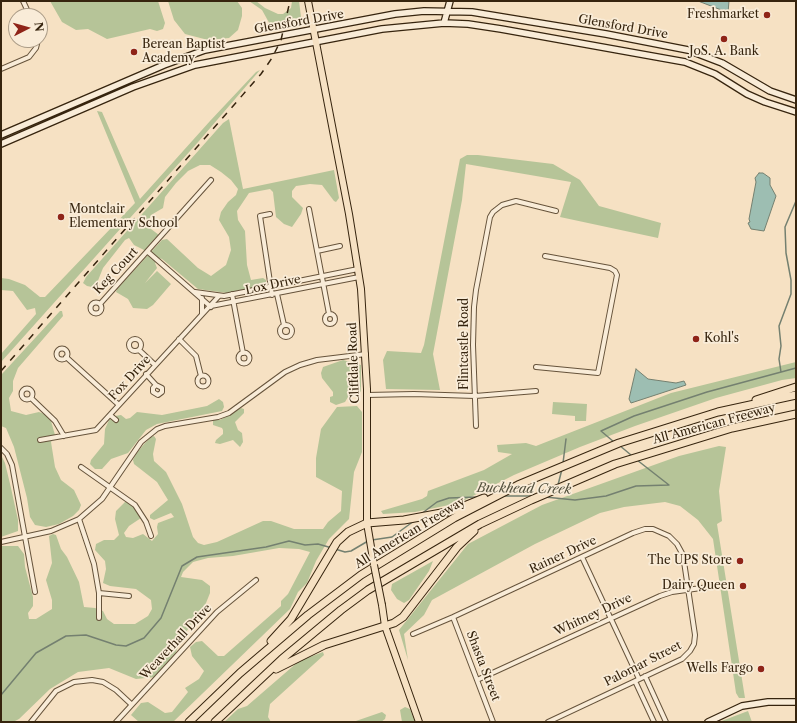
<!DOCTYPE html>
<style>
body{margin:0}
#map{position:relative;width:797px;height:723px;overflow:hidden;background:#f6e1c3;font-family:"Libre Caslon Text",serif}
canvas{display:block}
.frame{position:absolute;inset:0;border:2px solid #36240e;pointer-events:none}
.north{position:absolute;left:8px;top:8px;width:40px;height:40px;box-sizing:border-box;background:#f9ecd8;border:1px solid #ab9c87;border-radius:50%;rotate:84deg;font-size:11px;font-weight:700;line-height:16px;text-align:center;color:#36240e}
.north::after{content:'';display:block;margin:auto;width:14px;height:18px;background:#8f2418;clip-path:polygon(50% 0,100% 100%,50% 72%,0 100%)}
</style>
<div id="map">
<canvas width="797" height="723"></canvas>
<div class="frame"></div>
<div class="north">N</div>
</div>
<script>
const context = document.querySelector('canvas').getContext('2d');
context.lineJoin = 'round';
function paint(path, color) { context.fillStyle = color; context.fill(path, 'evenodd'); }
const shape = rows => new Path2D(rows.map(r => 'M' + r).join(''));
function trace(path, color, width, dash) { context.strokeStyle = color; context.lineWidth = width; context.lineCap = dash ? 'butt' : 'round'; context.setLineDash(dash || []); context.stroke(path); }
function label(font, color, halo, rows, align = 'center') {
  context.font = font + ' "Libre Caslon Text",serif'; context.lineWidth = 3.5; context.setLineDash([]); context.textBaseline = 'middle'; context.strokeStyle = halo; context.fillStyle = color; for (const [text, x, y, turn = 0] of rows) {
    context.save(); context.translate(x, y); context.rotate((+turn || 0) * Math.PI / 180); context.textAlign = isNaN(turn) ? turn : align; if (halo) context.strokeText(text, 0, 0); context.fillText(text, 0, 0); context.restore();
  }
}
const green = shape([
 [50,1,158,1,165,23,163,29,157,31,150,29,107,39,88,29,76,30,62,22],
 [168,1,237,1,242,8,242,16,238,30,229,38,208,40,185,34,174,20],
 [249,1,256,1,265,8,278,14,283,14,291,8,292,1,299,1,301,17,295,24,279,30,272,28,262,10],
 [260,70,199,141,1,362,1,354,36,314,35,308,27,310,13,291,1,290,1,278,9,279,25,285,40,297,45,297,135,203,97,111,102,112,140,199,210,121,256,72],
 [229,119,243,189,334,170,339,198,336,202,334,201,322,185,310,184,296,186,292,191,292,197,303,208,301,214,292,227,284,224,276,217,273,192,270,189,249,193,237,211,238,220,245,231,247,265,251,280,263,278,266,280,266,284,261,287,227,293,198,289,162,259,159,258,155,263,157,268,145,283,157,271,171,284,153,305,147,309,133,308,128,299,116,292,117,289,162,240,167,239,198,268,211,276,226,265,231,250,229,237,219,220,221,212,228,202,236,195,238,189,231,180,221,172,210,165,200,165,188,171,176,183,165,197,163,208,151,215,149,220,151,229,159,235,146,251,134,245,129,238,125,240,103,268,97,283,92,287,87,286,83,283,86,277,223,123],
 [467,155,478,155,553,164,580,180,599,206,661,223,658,238,560,217,571,182,466,164,462,200,433,354,440,390,386,389,383,360,387,351,421,353,424,345,460,159],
 [60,311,62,311,63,316,18,368,13,381,13,391,9,398,11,411,26,415,39,412,47,415,51,421,55,435,51,442,55,467,61,480,74,490,81,505,79,510,73,516,59,524,46,527,35,525,30,517,27,498,14,447,6,428,1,426,1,375],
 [343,360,361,365,361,391,357,396,348,397,345,402,336,405,330,402,330,397,333,396,333,392,322,378,321,373,323,367],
 [796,362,796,378,782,380,716,398,635,426,580,447,514,475,459,503,415,512,383,514,381,511,422,499,427,496,428,491,484,470,512,454,498,452,497,445,526,443,536,446,671,393],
 [219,399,223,402,224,407,222,411,157,424,146,430,128,453,111,459,102,469,95,469,90,464,91,460,104,444,105,429,109,420,115,416,121,415,126,419,130,418,137,412,162,415,207,406],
 [553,402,587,404,586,421,575,421,575,416,552,414],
 [357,406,362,412,362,452,354,472,349,519,329,539,316,561,307,583,298,592,290,609,173,722,139,722,131,715,141,703,148,702,165,713,172,712,188,692,185,688,199,679,204,671,192,656,190,647,196,642,202,641,218,656,224,656,281,606,281,601,288,594,310,552,299,549,279,548,233,556,208,558,193,562,183,572,181,577,202,580,210,586,210,593,206,603,180,641,172,663,156,677,136,679,109,668,78,672,50,689,19,719,13,722,1,722,1,546,18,546,24,554,25,567,33,597,33,606,28,613,29,619,36,619,52,609,52,600,46,580,52,563,49,536,53,534,56,535,61,549,67,557,79,582,84,607,95,608,103,611,107,619,114,624,135,624,148,616,152,609,151,600,136,589,110,586,103,583,106,569,105,561,95,550,96,544,104,540,114,540,119,535,115,519,116,511,125,502,128,502,133,506,140,514,141,518,129,526,124,533,126,537,133,538,143,534,152,541,158,534,157,527,158,523,174,517,171,513,154,520,150,518,150,515,168,500,157,482,134,464,133,460,136,454,144,444,151,437,154,436,156,439,153,454,154,461,166,472,182,504,193,537,198,543,204,545,217,542,263,521,271,521,294,529,323,529,328,522,341,511,342,491,316,477,316,458,321,429,337,407],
 [241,408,244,409,244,413,235,422,238,430,242,433,243,442,240,447,233,440,220,444,215,443,216,440,223,434,223,430,222,428,213,425,213,420,220,420],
 [719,446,726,447,719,491,722,521,717,524,745,698,739,698,736,693,713,539,698,520,680,506,665,502,624,507,600,513,535,544,432,600,424,615,404,634,408,660,399,630,468,544,542,505,679,456],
 [1,455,5,463,11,488,18,520,18,531,1,537],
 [433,561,429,571,409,600,404,603,397,599,391,590,392,584],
 [323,652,324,655,270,704,268,717,271,722,224,722,238,709,247,706,299,661],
 [405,707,410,709,415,722,402,722,400,710],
 [748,711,752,722,719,722],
 [382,712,386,715,385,719,381,722,353,722]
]);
const water = shape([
 [698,1,729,1,728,13,724,11,698,1],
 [759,173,763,173,770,178,770,185,776,196,764,231,751,229,748,223,750,222,749,219,756,182,755,178,759,173],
 [636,369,648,379,676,383,684,381,686,385,631,403,629,399,636,369]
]);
const stream = shape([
 [781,372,779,359,781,346,779,326,791,294,791,280,786,253,785,227,796,201],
 [614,442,601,431,634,416,707,392,796,368],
 [619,445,631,455],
 [563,463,566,439],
 [558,485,562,469],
 [505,496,533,496],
 [545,497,575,500,606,496,636,486,669,485,637,460],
 [421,514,437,502,449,498,477,497],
 [372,540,392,537,414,521],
 [335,549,345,552,351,551,368,541],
 [1,695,36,653,66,636,86,635,116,645,126,646,144,638,161,618,182,566,197,557,266,547,289,541,305,545,318,544,332,548]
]);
const street = shape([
 [23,1,30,16],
 [1,69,29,57,36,48,38,40],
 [309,209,329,314],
 [270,214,260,216,272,295],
 [317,251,340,246],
 [148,252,211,307],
 [195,292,224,296,358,269],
 [232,294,243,353],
 [277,294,284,325],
 '90.5 308a5.5 5.5 0 1 1 11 0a5.5 5.5 0 1 1-11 0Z',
 [100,304,211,180],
 [211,306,359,277],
 '325 319a5 5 0 1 1 10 0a5 5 0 1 1-10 0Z',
 [202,314,202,298],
 '280 331a6 6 0 1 1 12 0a6 6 0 1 1-12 0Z',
 '129 345a6 6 0 1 1 12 0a6 6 0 1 1-12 0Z',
 [179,339,196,356,201,376],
 '56.5 354a5.5 5.5 0 1 1 11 0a5.5 5.5 0 1 1-11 0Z',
 [139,350,155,365],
 '238.5 358a5.5 5.5 0 1 1 11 0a5.5 5.5 0 1 1-11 0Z',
 [66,357,119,405],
 [536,367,598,373,617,275,615,271,610,268,545,256],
 [146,374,156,385,162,388,162,392,158,395,153,392,153,388,156,385],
 '197.5 381a5.5 5.5 0 1 1 11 0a5.5 5.5 0 1 1-11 0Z',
 '21.5 394a5.5 5.5 0 1 1 11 0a5.5 5.5 0 1 1-11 0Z',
 [367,395,414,394,475,396,536,391],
 [31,398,55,421,64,436],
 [110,415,116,420],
 [476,426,473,345,474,307,476,290,490,217,493,212,502,205,516,201,556,211],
 [40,440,96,430,219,296],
 [1,448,7,454,12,465,35,592],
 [81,467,135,505,146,522,151,536],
 [79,519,94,564,99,593,99,618],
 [1,542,51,531,79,519,102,499,141,442,157,429,165,426,218,417,229,413,285,372,300,365,317,360,366,354],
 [582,557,639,679],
 [99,593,129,596],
 [453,617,493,722],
 [413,634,453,617,633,533,645,529,653,529,669,536,677,544,683,555,695,635,694,644,690,651,682,659,548,722],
 [645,676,666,722],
 [477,680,660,596,672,592,723,585],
 [635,681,654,722],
 [31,722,56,691,74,682,92,680,103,682,116,690,131,704],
 [116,722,217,612,256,580]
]);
const secondary = shape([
 [444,23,450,1],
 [1,135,164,65,205,50,395,14,424,11,472,12,606,34,688,50,722,63,770,91,796,100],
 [1,144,133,87,195,65,382,29,444,23,468,24,501,29,685,62,715,74,747,94,765,102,796,112],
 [708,722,742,706,768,702,796,702]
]);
const primary = shape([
 [308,1,349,214,361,289,367,389,367,523,374,565],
 [382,605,385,626,419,722]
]);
const highway = shape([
 [756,400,796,387],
 [271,641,291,619,337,542,348,532,367,523,404,520,452,511,484,498],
 [276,669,324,645,394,623,403,617,457,547,474,531],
 [189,722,240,673,308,615,361,575,454,518,518,485,619,443,718,412,796,395],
 [215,722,282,659,341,610,368,590,480,524,531,500,615,464,732,428,796,414]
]);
const rail = shape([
 [1,371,261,74,272,58,281,40,290,1]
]);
const primaryBridge = shape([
 [374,565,382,605]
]);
const markers = [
 [767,15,4,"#8f2418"],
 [724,39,4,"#8f2418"],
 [134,52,4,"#8f2418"],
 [61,217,4,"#8f2418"],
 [696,339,4,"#8f2418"],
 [740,561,4,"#8f2418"],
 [743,586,4,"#8f2418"],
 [761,669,4,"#8f2418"]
];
const poiNames = [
 ["Freshmarket",759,15],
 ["Berean Baptist",142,45,"left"],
 ["Academy",142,59,"left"],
 ["JoS. A. Bank",724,52,"center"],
 ["Montclair",69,210,"left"],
 ["Elementary School",69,224,"left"],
 ["Kohl's",704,339,"left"],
 ["The UPS Store",732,561],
 ["Dairy Queen",735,586],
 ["Wells Fargo",753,669]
];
const streetNames = [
 ["Glensford Drive",299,22,-10],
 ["Glensford Drive",623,27,10],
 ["Keg Court",116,271,-47],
 ["Lox Drive",273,285,-12],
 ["Flintcastle Road",465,344,-90],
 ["Cliffdale Road",354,363,-92],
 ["Fox Drive",130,378,-48],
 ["All American Freeway",714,424,-15],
 ["All American Freeway",410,533,-31],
 ["Rainer Drive",563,555,-25],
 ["Whitney Drive",593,615,-25],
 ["Weaverhall Drive",176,642,-47],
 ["Palomar Street",643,664,-27],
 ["Shasta Street",483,666,69]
];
const waterNames = [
 ["Buckhead Creek",524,489,1]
];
paint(green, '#b6c498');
paint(water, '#9dbeb2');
trace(water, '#748070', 1);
trace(stream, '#748070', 1.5);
trace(street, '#66533b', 6);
trace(secondary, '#36240e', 8);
trace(primary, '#36240e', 8);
trace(highway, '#36240e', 9);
trace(street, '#f9ecd8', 4);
trace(secondary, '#f9ecd8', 5.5);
trace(primary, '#f6e1c3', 6);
trace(highway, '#f6e1c3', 7);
trace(rail, '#36240e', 1.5, [7, 7]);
trace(primaryBridge, '#36240e', 8, []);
trace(primaryBridge, '#f6e1c3', 6);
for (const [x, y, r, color] of markers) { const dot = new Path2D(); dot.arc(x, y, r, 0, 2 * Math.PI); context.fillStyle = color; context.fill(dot); trace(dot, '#f9ecd8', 1.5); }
label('12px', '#36240e', '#f9ecd8', poiNames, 'right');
label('12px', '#36240e', '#f9ecd8', streetNames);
label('italic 13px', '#55523f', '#f9ecd8', waterNames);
</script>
